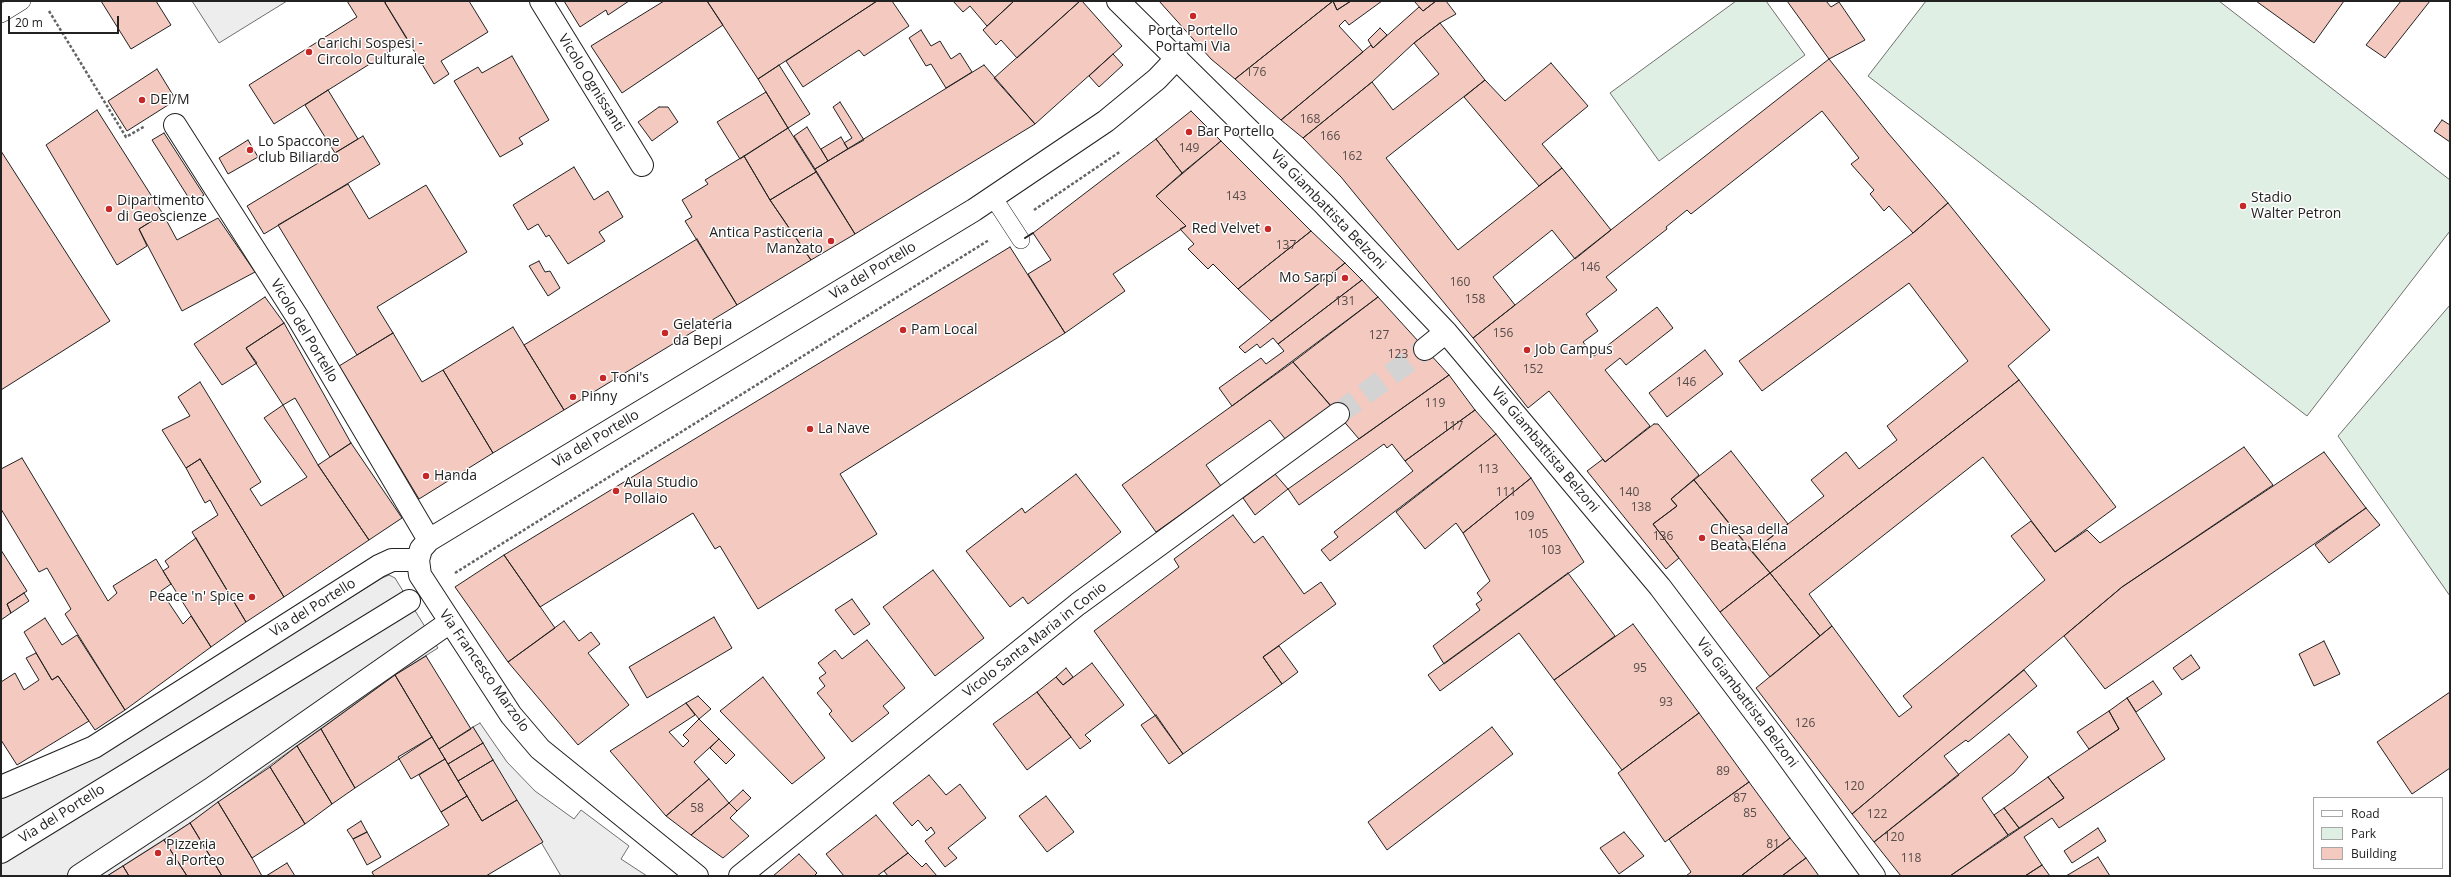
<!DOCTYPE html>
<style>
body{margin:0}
#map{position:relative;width:2451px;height:877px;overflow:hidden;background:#fff;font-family:"Open Sans",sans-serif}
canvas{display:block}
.frame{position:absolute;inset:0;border:2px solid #222;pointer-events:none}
.legend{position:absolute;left:2313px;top:797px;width:130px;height:72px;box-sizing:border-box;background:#fff;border:1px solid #a7a7a7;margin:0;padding:5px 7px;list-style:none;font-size:12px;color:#222}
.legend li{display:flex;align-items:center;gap:8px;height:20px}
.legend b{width:20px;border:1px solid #a7a7a7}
.scale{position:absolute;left:8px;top:16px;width:111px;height:18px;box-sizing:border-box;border:2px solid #222;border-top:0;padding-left:5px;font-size:12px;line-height:14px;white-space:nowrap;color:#222;-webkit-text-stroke:3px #fff;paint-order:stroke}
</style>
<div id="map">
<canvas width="2451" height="877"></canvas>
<div class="frame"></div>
<ul class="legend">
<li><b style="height:5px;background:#fff"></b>Road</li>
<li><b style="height:11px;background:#e0efe3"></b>Park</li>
<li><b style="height:11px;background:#f3c9c0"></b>Building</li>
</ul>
<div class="scale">20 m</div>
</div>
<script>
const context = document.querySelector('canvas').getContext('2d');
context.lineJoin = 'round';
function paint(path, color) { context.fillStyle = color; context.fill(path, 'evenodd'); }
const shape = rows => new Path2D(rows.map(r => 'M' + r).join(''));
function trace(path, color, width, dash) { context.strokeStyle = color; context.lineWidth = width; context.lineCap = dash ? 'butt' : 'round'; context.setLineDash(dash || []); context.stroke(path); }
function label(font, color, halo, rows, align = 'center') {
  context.font = font + ' "Open Sans",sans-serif'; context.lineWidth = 3; context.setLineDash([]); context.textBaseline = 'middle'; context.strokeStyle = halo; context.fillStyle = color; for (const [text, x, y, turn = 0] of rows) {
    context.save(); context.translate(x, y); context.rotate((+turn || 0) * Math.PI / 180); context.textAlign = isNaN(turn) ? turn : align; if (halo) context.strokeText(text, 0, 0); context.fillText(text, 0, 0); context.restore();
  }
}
const green = shape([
 [1736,1,1766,1,1805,55,1659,161,1610,93,1736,1],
 [1926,1,2219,1,2450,180,2450,231,2307,416,1868,76,1926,1],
 [2450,305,2450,596,2338,436,2450,305]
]);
const parking = shape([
 [192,1,287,1,219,43,192,1],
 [389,575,395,578,438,648,395,675,190,823,107,876,1,876,1,796,99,755,382,578,389,575],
 [480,723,507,762,535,791,574,819,581,810,629,846,621,859,647,876,561,876,473,727,480,723]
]);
const building = shape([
 [101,1,156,1,171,25,131,49,101,1],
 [347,1,384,1,408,40,274,124,249,85,357,17,347,1],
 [387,1,469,1,488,32,441,61,449,74,434,84,385,3,387,1],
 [564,1,629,1,608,15,606,10,580,27,564,1],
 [664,1,707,1,723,25,622,93,591,46,664,1],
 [707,1,877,1,758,79,707,1],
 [877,1,892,1,909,26,864,56,859,50,803,87,786,61,877,1],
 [953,1,1014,1,987,26,970,6,963,12,953,1],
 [1014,1,1080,1,1017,58,1001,40,996,45,983,30,1014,1],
 [1082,1,1122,46,1035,124,994,78,1080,1,1082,1],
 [1159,1,1333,1,1235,79,1211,59,1159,1],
 [1333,1,1337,10,1351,1,1382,1,1349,25,1345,20,1339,26,1363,52,1281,120,1235,79,1333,1],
 [1333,1,1351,1,1337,10,1333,1],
 [1414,1,1436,1,1423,11,1414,1],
 [1436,1,1446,1,1456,14,1440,23,1414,43,1372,82,1303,138,1281,120,1371,45,1373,48,1419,7,1423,11,1436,1],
 [1787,1,1826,1,1831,7,1839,2,1865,40,1829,59,1787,1],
 [2256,1,2344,1,2314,43,2256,1],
 [2401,1,2430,1,2385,58,2366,45,2401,1],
 [1440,23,1485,80,1386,158,1458,250,1562,168,1611,230,1575,259,1552,230,1493,277,1515,305,1473,338,1341,177,1303,138,1372,82,1393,110,1439,74,1414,43,1440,23],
 [1380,28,1387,35,1373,48,1368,40,1380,28],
 [921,30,931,46,940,41,951,59,960,53,972,72,946,88,931,64,926,66,909,38,921,30],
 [1113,54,1123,65,1099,87,1089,76,1113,54],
 [512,56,549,120,519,138,523,144,500,157,454,81,478,67,482,73,512,56],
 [1829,59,1888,133,1948,203,1913,233,1889,206,1884,211,1870,194,1874,190,1851,164,1859,158,1822,111,1691,214,1687,210,1666,227,1667,229,1606,277,1617,290,1586,314,1598,331,1583,342,1594,356,1657,307,1673,328,1626,365,1620,358,1605,370,1650,426,1605,462,1549,391,1528,408,1473,338,1829,59],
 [1551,63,1588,106,1542,144,1562,168,1539,186,1464,97,1485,80,1505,101,1551,63],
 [779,65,810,114,788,128,758,79,779,65],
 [984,65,1035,124,855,234,815,169,984,65],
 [157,69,176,100,127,131,108,101,157,69],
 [328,90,358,139,335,153,305,105,328,90],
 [766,92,788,128,740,159,717,122,766,92],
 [840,102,864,140,848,149,844,143,852,138,833,107,840,102],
 [659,107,668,107,678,122,652,141,638,122,659,107],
 [97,110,163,214,139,229,147,246,117,265,46,145,97,110],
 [1191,111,1221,141,1182,173,1156,139,1191,111],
 [2442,120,2450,125,2450,142,2434,131,2442,120],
 [807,127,828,161,815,169,794,136,807,127],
 [788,128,816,172,770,200,744,156,788,128],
 [164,133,204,195,192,203,152,140,164,133],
 [363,136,380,164,264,234,247,206,363,136],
 [841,137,848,149,828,161,821,149,841,137],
 [1156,139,1182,173,1156,196,1186,226,1113,274,1125,291,1065,333,1028,274,1051,260,1033,233,1156,139],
 [248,140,258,157,228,174,219,158,248,140],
 [1221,141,1311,231,1238,289,1213,264,1208,269,1188,249,1194,244,1180,229,1186,226,1156,196,1221,141],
 [1,151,110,321,1,390,1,151],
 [744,156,770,200,811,260,737,305,685,221,692,217,682,200,708,184,705,180,744,156],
 [574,167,594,200,608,191,623,217,599,232,605,241,568,264,549,235,546,237,538,224,528,230,513,205,574,167],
 [816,172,855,234,811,260,770,200,816,172],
 [348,184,369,219,426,185,467,252,377,307,393,333,357,355,278,225,348,184],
 [1948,203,2050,330,2008,366,2019,380,1770,573,1752,552,1824,496,1811,480,1846,452,1859,469,1897,440,1887,426,1968,361,1909,283,1762,391,1739,361,1913,233,1948,203],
 [163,214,177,240,218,218,255,272,182,311,139,229,163,214],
 [1311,231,1345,263,1271,321,1238,289,1311,231],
 [697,239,737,305,564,410,524,345,697,239],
 [1010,247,1065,333,840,474,877,534,758,609,720,546,715,549,693,513,540,607,504,555,1010,247],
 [539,261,545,272,550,271,560,288,548,296,529,266,539,261],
 [1345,263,1362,280,1278,344,1273,338,1260,348,1257,344,1245,353,1239,347,1345,263],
 [1362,280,1378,297,1232,406,1219,388,1261,358,1266,364,1284,351,1278,344,1362,280],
 [265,297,284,323,246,348,257,363,222,385,194,344,265,297],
 [1378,297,1449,375,1359,439,1293,362,1378,297],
 [284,323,351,443,330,457,295,398,283,405,246,348,284,323],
 [513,327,564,410,493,453,443,370,513,327],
 [393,333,422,382,443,370,493,453,419,499,339,366,393,333],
 [1705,350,1723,374,1667,417,1649,393,1705,350],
 [1293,362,1332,407,1286,440,1270,420,1206,465,1221,486,1156,532,1122,485,1293,362],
 [1449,375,1475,410,1405,461,1392,444,1387,448,1384,444,1299,505,1288,489,1449,375],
 [2019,380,2116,507,2055,552,1983,457,1809,594,1832,626,1820,636,1770,573,2019,380],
 [200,382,261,482,250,489,261,506,307,477,264,418,283,405,318,465,369,540,284,597,200,459,186,468,162,430,190,416,178,397,200,382],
 [1475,410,1496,434,1330,561,1321,550,1338,537,1334,532,1413,471,1405,461,1475,410],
 [1654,424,1658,424,1699,475,1671,499,1677,506,1653,524,1679,558,1666,569,1587,471,1603,459,1605,462,1654,424],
 [1496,434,1531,478,1463,533,1456,523,1425,549,1396,512,1496,434],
 [351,443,402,518,369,540,318,465,351,443],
 [2244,447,2273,485,2122,587,1852,814,1756,688,1832,626,1899,717,1912,707,1903,696,2045,580,2011,536,2031,521,2055,552,2087,530,2100,543,2244,447],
 [1731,451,1788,524,1752,552,1694,480,1731,451],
 [2324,452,2366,508,2105,689,2064,636,2122,587,2324,452],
 [22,458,108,601,117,593,113,586,156,559,171,584,161,591,183,624,191,616,211,647,125,710,65,614,71,609,47,568,39,572,1,509,1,469,22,458],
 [200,459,284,597,246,622,192,532,218,515,210,500,205,503,186,468,200,459],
 [1076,474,1121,532,1028,604,1023,597,1010,607,966,551,1022,508,1025,513,1076,474],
 [1275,474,1288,489,1255,515,1243,498,1275,474],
 [1531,478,1584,562,1444,664,1433,646,1480,610,1476,604,1482,600,1477,593,1490,581,1463,533,1531,478],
 [1694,480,1770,573,1720,612,1653,524,1677,506,1671,499,1694,480],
 [2366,508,2380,525,2329,563,2315,545,2366,508],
 [1233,515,1254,543,1263,536,1304,594,1321,582,1336,604,1263,657,1282,684,1183,754,1094,631,1179,567,1174,559,1233,515],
 [196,538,246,622,211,647,163,571,169,567,165,561,196,538],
 [1,550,27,591,7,604,11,613,1,620,1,550],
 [504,555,555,628,508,662,455,587,504,555],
 [933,570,984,638,935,676,883,607,933,570],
 [1568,573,1615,636,1554,680,1519,633,1440,691,1428,675,1568,573],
 [1770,573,1820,636,1770,677,1720,612,1770,573],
 [24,593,29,601,11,613,7,604,24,593],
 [852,599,870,624,854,635,835,610,852,599],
 [714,617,732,648,647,698,629,667,714,617],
 [45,618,62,645,77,635,125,710,95,730,58,676,52,680,24,632,45,618],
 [564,621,579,641,591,632,600,644,588,653,629,705,578,745,508,662,564,621],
 [1633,624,1699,713,1622,770,1554,680,1633,624],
 [867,640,905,688,883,706,889,713,852,742,829,714,832,711,817,693,825,686,819,678,826,673,818,663,835,650,842,659,867,640],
 [2324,641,2340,674,2314,686,2299,654,2324,641],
 [1279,646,1298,672,1282,684,1263,657,1279,646],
 [36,653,52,680,58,676,89,721,17,765,1,740,1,682,15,673,24,690,39,680,26,658,36,653],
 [2191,655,2200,668,2182,680,2173,668,2191,655],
 [426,656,471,729,439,749,395,675,426,656],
 [1092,663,1124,705,1085,735,1091,741,1080,749,1037,692,1056,677,1063,685,1092,663],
 [1066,668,1073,677,1063,685,1056,677,1066,668],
 [2024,670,2037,686,1968,742,1966,740,1944,756,1959,775,1874,842,1852,814,2024,670],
 [395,675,432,737,355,788,321,729,395,675],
 [763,677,825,758,792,784,720,711,763,677],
 [2153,681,2162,694,2136,712,2127,698,2153,681],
 [1037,692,1071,737,1027,770,993,724,1037,692],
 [2450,692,2450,768,2412,794,2377,742,2450,692],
 [698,696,711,709,699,719,686,703,698,696],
 [2127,698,2165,759,2059,828,2052,818,2024,837,2042,865,2025,876,1950,876,2064,798,2048,777,2119,729,2109,711,2127,698],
 [686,703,695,715,669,732,683,747,689,741,683,735,699,719,719,739,694,762,709,779,666,816,610,751,686,703],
 [2109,711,2119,729,2089,749,2077,732,2109,711],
 [1699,713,1749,782,1665,842,1618,773,1699,713],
 [1156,715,1183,754,1169,764,1141,725,1156,715],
 [473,727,483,743,448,764,439,749,473,727],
 [1492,727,1513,754,1387,850,1368,822,1492,727],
 [321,729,355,788,332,804,297,746,321,729],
 [2009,734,2028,757,2014,773,1982,798,2008,835,1950,876,1901,876,1874,842,2009,734],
 [432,737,445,759,411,779,398,757,432,737],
 [719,739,735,755,726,764,710,748,719,739],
 [483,743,493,760,458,781,448,764,483,743],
 [297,746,332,804,305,824,270,767,297,746],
 [445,759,467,796,441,812,419,775,445,759],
 [493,760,517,800,482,821,458,781,493,760],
 [270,767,305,824,252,858,218,802,270,767],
 [929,775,946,795,960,784,986,818,948,848,957,858,945,867,925,841,935,833,931,827,927,831,918,820,912,826,893,803,929,775],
 [2048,777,2064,798,2019,828,2004,808,2048,777],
 [709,779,729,803,691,835,666,816,709,779],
 [1749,782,1790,838,1741,876,1686,876,1691,872,1669,839,1749,782],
 [743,790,751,798,737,811,729,803,743,790],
 [467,796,482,821,517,800,543,842,486,876,374,876,372,872,449,825,441,812,467,796],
 [1046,796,1074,832,1047,852,1019,816,1046,796],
 [218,802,252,858,262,876,222,876,190,823,218,802],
 [729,803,737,811,730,818,749,836,723,858,691,835,729,803],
 [2004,808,2019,828,2008,835,1994,815,2004,808],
 [876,815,908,853,877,876,844,876,826,854,876,815],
 [361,821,367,832,353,839,347,830,361,821],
 [190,823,222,876,187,876,164,840,190,823],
 [2098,828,2106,841,2072,863,2064,851,2098,828],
 [367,832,381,857,367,865,353,839,367,832],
 [1624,832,1644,856,1619,874,1600,848,1624,832],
 [1790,838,1806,858,1782,876,1741,876,1790,838],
 [164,840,187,876,129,876,123,866,164,840],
 [908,853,922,867,926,863,937,876,888,876,884,871,908,853],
 [799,854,817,873,814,876,773,876,799,854],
 [2098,857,2110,876,2066,876,2098,857],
 [1806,858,1819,876,1782,876,1799,863,1806,858],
 [287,863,295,876,266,876,287,863],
 [2042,865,2050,876,2025,876,2042,865],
 [123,866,129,876,107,876,123,866]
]);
const streetTunnel = shape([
 [1338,414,1425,349]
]);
const path = shape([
 [49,11,126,137,145,126],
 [1034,210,1121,151],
 [455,573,989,240]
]);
const lane = shape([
 [1,14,22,1],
 [993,197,1021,240]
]);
const street = shape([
 [541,1,642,165],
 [1118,1,1324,204,1446,332,1660,587,1775,739,1874,876],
 [175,125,298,318,429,540],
 [1425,349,1446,332],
 [1,787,94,747,379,566,392,560,418,560],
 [1,852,409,601],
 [79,876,211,789,450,622],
 [697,876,540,749,511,715,420,575,418,560,421,549,429,540,974,210,1106,121,1157,79,1177,58],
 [740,876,1078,604,1338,414]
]);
const wall = shape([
 [1025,238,1033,233]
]);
const markers = [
 [1193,16,4,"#c62828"],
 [309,52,4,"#c62828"],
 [142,100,4,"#c62828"],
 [1189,132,4,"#c62828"],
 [250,150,4,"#c62828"],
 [2243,206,4,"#c62828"],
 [109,209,4,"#c62828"],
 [1268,229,4,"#c62828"],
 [831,241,4,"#c62828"],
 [1345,278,4,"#c62828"],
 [903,330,4,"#c62828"],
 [665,333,4,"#c62828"],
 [1527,350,4,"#c62828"],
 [603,378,4,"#c62828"],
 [573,397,4,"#c62828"],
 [810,429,4,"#c62828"],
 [426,476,4,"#c62828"],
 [616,491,4,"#c62828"],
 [1702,538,4,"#c62828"],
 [252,597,4,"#c62828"],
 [158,853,4,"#c62828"]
];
const numberNames = [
 ["176",1256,73],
 ["168",1310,120],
 ["166",1330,137],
 ["149",1189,149],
 ["162",1352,157],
 ["143",1236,197],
 ["137",1286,246],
 ["146",1590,268],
 ["160",1460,283],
 ["158",1475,300],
 ["131",1345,302],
 ["156",1503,334],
 ["127",1379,336],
 ["123",1398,355],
 ["152",1533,370],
 ["146",1686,383],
 ["119",1435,404],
 ["117",1453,427],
 ["113",1488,470],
 ["111",1506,493],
 ["140",1629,493],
 ["138",1641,508],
 ["109",1524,517],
 ["105",1538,535],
 ["136",1663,537],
 ["103",1551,551],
 ["95",1640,669],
 ["93",1666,703],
 ["126",1805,724],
 ["89",1723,772],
 ["120",1854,787],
 ["87",1740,799],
 ["58",697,809],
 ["85",1750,814],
 ["122",1877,815],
 ["120",1894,838],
 ["81",1773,845],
 ["118",1911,859]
];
const poiNames = [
 ["Porta Portello",1193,31,"center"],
 ["Portami Via",1193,47,"center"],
 ["Carichi Sospesi -",317,44],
 ["Circolo Culturale",317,60],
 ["DEI/M",150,100],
 ["Bar Portello",1197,132],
 ["Lo Spaccone",258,142],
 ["club Biliardo",258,158],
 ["Stadio",2251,198],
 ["Walter Petron",2251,214],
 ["Dipartimento",117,201],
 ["di Geoscienze",117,217],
 ["Red Velvet",1260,229,"right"],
 ["Antica Pasticceria",823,233,"right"],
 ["Manzato",823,249,"right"],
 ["Mo Sarpi",1337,278,"right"],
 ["Gelateria",673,325],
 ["da Bepi",673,341],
 ["Pam Local",911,330],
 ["Job Campus",1535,350],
 ["Toni's",611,378],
 ["Pinny",581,397],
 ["La Nave",818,429],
 ["Handa",434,476],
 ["Aula Studio",624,483],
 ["Pollaio",624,499],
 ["Chiesa della",1710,530],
 ["Beata Elena",1710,546],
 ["Peace 'n' Spice",244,597,"right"],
 ["Pizzeria",166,845],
 ["al Porteo",166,861]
];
const streetNames = [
 ["Vicolo Ognissanti",591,83,58],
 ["Via Giambattista Belzoni",1328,210,46],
 ["Via del Portello",873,271,-31],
 ["Vicolo del Portello",304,331,59],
 ["Via del Portello",596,439,-31],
 ["Via Giambattista Belzoni",1545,450,50],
 ["Via del Portello",313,608,-32],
 ["Vicolo Santa Maria in Conio",1035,640,-38],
 ["Via Francesco Marzolo",484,671,55],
 ["Via Giambattista Belzoni",1747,703,53],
 ["Via del Portello",62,814,-32]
];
paint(green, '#e0efe3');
trace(green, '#6f6f6f', 1);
paint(parking, '#ededed');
trace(parking, '#6f6f6f', 1);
paint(building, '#f3c9c0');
trace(building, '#222', 1);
trace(streetTunnel, '#d3d3d3', 22, [22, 11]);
trace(lane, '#222', 18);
trace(street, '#222', 24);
trace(path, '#646464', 2.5, [3, 2]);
trace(lane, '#fff', 17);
trace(street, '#fff', 22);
trace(wall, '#222', 2);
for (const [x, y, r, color] of markers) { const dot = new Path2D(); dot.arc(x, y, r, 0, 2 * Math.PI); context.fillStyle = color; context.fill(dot); trace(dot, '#fff', 1.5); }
label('12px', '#564c4a', null, numberNames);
label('14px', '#222', '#fff', poiNames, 'left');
label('14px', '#222', '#fff', streetNames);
</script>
